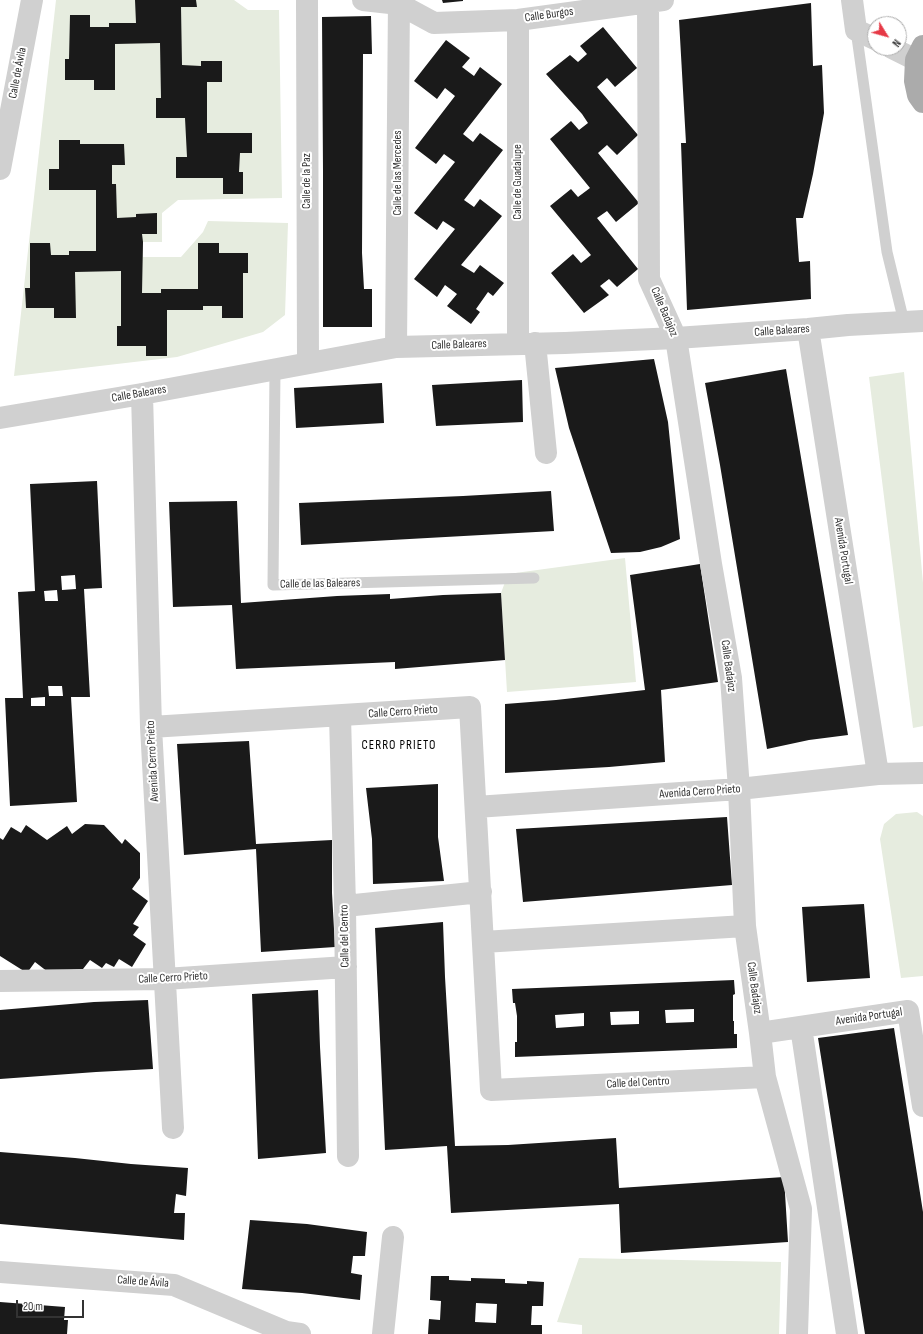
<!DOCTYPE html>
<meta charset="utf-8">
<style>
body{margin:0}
#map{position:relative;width:923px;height:1334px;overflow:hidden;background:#fff;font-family:"Sofia Sans Condensed",sans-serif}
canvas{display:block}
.north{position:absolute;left:867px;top:16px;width:40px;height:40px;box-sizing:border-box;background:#fff;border:1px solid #adadad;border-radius:50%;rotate:127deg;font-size:11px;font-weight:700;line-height:16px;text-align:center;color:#333}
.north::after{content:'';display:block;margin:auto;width:14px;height:18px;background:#e63946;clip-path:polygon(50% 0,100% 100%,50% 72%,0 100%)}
.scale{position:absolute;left:16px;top:1300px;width:68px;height:18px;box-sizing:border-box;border:2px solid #333;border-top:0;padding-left:5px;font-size:12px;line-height:14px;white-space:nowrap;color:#333;-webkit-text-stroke:3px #fff;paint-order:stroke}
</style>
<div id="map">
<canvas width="923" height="1334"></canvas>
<div class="north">N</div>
<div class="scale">20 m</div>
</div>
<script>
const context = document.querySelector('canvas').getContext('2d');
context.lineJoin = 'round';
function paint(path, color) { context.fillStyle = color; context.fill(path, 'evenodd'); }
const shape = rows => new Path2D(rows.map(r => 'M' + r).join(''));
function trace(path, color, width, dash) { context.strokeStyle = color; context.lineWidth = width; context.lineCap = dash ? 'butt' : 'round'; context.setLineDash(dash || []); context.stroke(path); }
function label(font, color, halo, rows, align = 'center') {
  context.font = font + ' "Sofia Sans Condensed",sans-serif'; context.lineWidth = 4; context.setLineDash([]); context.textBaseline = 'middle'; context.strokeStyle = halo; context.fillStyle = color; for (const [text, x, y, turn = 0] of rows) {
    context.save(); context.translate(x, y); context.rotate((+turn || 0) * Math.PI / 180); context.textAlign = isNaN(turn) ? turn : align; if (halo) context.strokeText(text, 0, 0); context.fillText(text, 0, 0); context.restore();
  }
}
const green = shape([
 [56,0,234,0,248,10,279,10,282,198,178,200,162,213,162,242,143,242,143,257,181,257,203,232,208,221,288,223,285,315,263,332,177,357,14,376],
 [904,372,923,583,923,726,913,728,869,377],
 [625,558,636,682,507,692,501,593,508,574],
 [917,812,923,816,923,976,901,978,880,839,884,824,896,814],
 [579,1258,781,1262,779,1334,582,1334,582,1325,557,1322]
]);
const building = shape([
 [135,0,196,0,197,7,181,7,182,65,201,66,201,61,222,61,222,82,207,82,207,133,252,133,252,153,240,153,239,172,243,172,243,194,223,194,223,178,176,178,176,157,187,157,185,118,156,118,156,98,161,98,160,43,115,44,115,90,94,90,94,80,65,80,65,59,69,59,70,15,90,15,90,27,109,27,109,23,136,23],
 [442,0,463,0,463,1,443,3],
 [811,3,813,66,822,65,824,113,813,174,803,218,796,218,799,262,810,261,811,299,687,310,681,143,686,143,679,20],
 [371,16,372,54,363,54,362,253,364,289,372,289,372,327,323,327,323,171,322,17],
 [603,27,637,68,615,87,607,78,597,87,638,135,617,155,607,145,598,153,639,203,616,222,607,211,597,218,638,269,617,287,609,279,600,286,609,295,584,313,551,273,573,254,581,263,591,255,550,206,571,189,578,197,590,188,550,139,571,121,579,130,588,123,582,114,546,74,570,55,578,62,587,54,580,46],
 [446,40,470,58,462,67,474,76,480,67,502,84,463,134,473,142,480,133,503,150,464,200,474,207,480,199,502,216,461,265,474,273,480,265,504,283,493,296,488,292,476,309,480,312,471,324,447,306,457,294,445,285,437,297,414,279,455,229,443,221,437,230,414,213,455,162,444,154,436,164,415,148,455,96,445,88,437,99,414,81],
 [59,140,80,140,80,144,124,144,125,165,112,165,112,184,116,184,117,218,136,217,136,214,157,213,157,234,142,234,143,242,142,293,161,293,161,289,198,289,198,243,219,243,219,253,248,253,248,273,243,273,243,318,222,318,222,306,203,306,203,310,167,310,167,356,146,356,146,346,117,346,117,326,121,326,121,271,75,272,76,318,54,318,54,308,26,308,25,288,30,288,30,243,50,243,51,255,69,255,69,251,96,251,96,190,49,190,49,169,59,169],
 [654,359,668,422,680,539,661,547,640,552,611,553,569,428,555,368],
 [786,369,848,735,809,740,767,749,720,465,705,383],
 [522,380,523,422,436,426,432,385],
 [382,383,384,423,296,428,294,388],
 [97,481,102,588,84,589,90,697,71,697,77,802,10,806,5,698,23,698,18,592,35,591,30,484],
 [75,575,76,589,62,590,61,576],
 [57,590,58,601,45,601,44,591],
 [48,686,62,686,63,696,49,696],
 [45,697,45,706,31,706,31,698],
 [551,491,554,531,301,545,299,503,463,496],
 [237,501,241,603,337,596,390,594,390,599,443,595,501,593,505,660,395,669,395,662,236,669,232,605,173,607,169,502],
 [700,564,718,682,661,690,665,762,609,767,505,773,505,704,556,700,645,690,630,575],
 [249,741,256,844,332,840,332,893,335,947,261,952,256,849,184,855,177,744],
 [438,784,438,837,444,881,373,884,372,839,366,788],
 [727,817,732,885,523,902,516,829],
 [85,824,104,825,122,844,125,839,140,853,140,878,132,889,148,901,133,924,139,927,133,935,146,944,132,967,119,959,114,967,106,963,102,968,90,960,83,969,48,972,35,962,27,973,0,956,0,838,3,840,11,827,21,833,26,825,47,840,67,826,72,834],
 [864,904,870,978,807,982,802,907],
 [443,922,445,977,455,1146,508,1145,616,1138,619,1188,784,1177,788,1242,621,1253,619,1204,451,1213,447,1146,385,1150,375,928],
 [734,980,735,994,733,995,733,1021,734,1021,734,1034,737,1034,737,1048,515,1057,515,1042,517,1042,517,1016,515,1003,513,1003,512,989],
 [694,1009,694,1022,666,1023,665,1010],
 [639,1011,639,1024,611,1025,610,1012],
 [584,1013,584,1026,556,1028,555,1015],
 [318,990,320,1047,326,1153,258,1159,252,994],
 [148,1000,153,1069,96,1072,0,1079,0,1010,94,1002],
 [894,1028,923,1212,923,1334,865,1334,818,1038],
 [0,1152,75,1158,131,1164,188,1168,186,1196,176,1194,174,1213,185,1213,184,1240,0,1224],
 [250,1220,307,1224,367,1232,365,1256,353,1256,351,1273,362,1275,360,1300,302,1293,242,1289],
 [431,1276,449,1276,449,1280,471,1281,471,1278,505,1279,505,1283,527,1284,527,1281,544,1282,543,1306,532,1306,531,1325,542,1325,542,1334,428,1334,429,1319,440,1320,441,1301,430,1300],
 [476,1303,497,1304,496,1323,475,1322],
 [0,1302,65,1307,64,1320,68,1320,67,1334,0,1334]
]);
const lane = shape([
 [856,30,887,252,904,322],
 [275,369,273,585,534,578]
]);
const street = shape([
 [307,0,308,362],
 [363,0,399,4,434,23,518,20,663,0],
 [648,0,649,279,676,338,711,564,731,678,739,789,745,926,760,1033,765,1077,801,1209,797,1334],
 [852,0,856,30,875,39],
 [518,20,518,344],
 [892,48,916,60],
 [0,169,32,0],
 [808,329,878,774],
 [535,343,546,453],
 [396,347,399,0],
 [142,394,151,727,173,1128],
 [0,418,142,394,396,347,565,343,676,338,808,329,848,325,923,321],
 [340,716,345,906,348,1156],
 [151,727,470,707,491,1090,765,1077],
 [476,807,739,789,878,774,923,773],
 [345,906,481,892],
 [483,942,745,926],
 [0,981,165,979,346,967],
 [801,1027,847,1334],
 [760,1033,908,1011,923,1106],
 [0,1272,174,1285,286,1332,300,1334],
 [383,1334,393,1237]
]);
const primary = shape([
 [923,46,916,60,915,81,918,95,923,102]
]);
const streetNames = [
 ["Calle Burgos",549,15,-8],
 ["Calle de Ávila",18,73,-79],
 ["Calle de las Mercedes",398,173,-90],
 ["Calle de la Paz",307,181,-90],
 ["Calle de Guadalupe",518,182,-90],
 ["Calle Badajoz",664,312,67],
 ["Calle Baleares",782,331,-4],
 ["Calle Baleares",459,345,-2],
 ["Calle Baleares",139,394,-10],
 ["Avenida Portugal",843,551,81],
 ["Calle de las Baleares",320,584,-1],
 ["Calle Badajoz",728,666,82],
 ["Calle Cerro Prieto",403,712,-4],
 ["Avenida Cerro Prieto",153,761,-93],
 ["Avenida Cerro Prieto",700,792,-4],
 ["Calle del Centro",345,936,-91],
 ["Calle Cerro Prieto",173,978,-3],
 ["Calle Badajoz",754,988,82],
 ["Avenida Portugal",869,1017,-8],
 ["Calle del Centro",638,1083,-3],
 ["Calle de Ávila",143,1282,4]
];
const neighbourhoodNames = [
 ["CERRO PRIETO",399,746]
];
paint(green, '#e6ecdf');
paint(building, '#1a1a1a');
trace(lane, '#d0d0d0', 11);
trace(street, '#d0d0d0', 22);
trace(primary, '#ababab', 22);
label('12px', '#333', '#fff', streetNames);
context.letterSpacing = '1px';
label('13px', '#000', '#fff', neighbourhoodNames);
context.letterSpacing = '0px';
</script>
